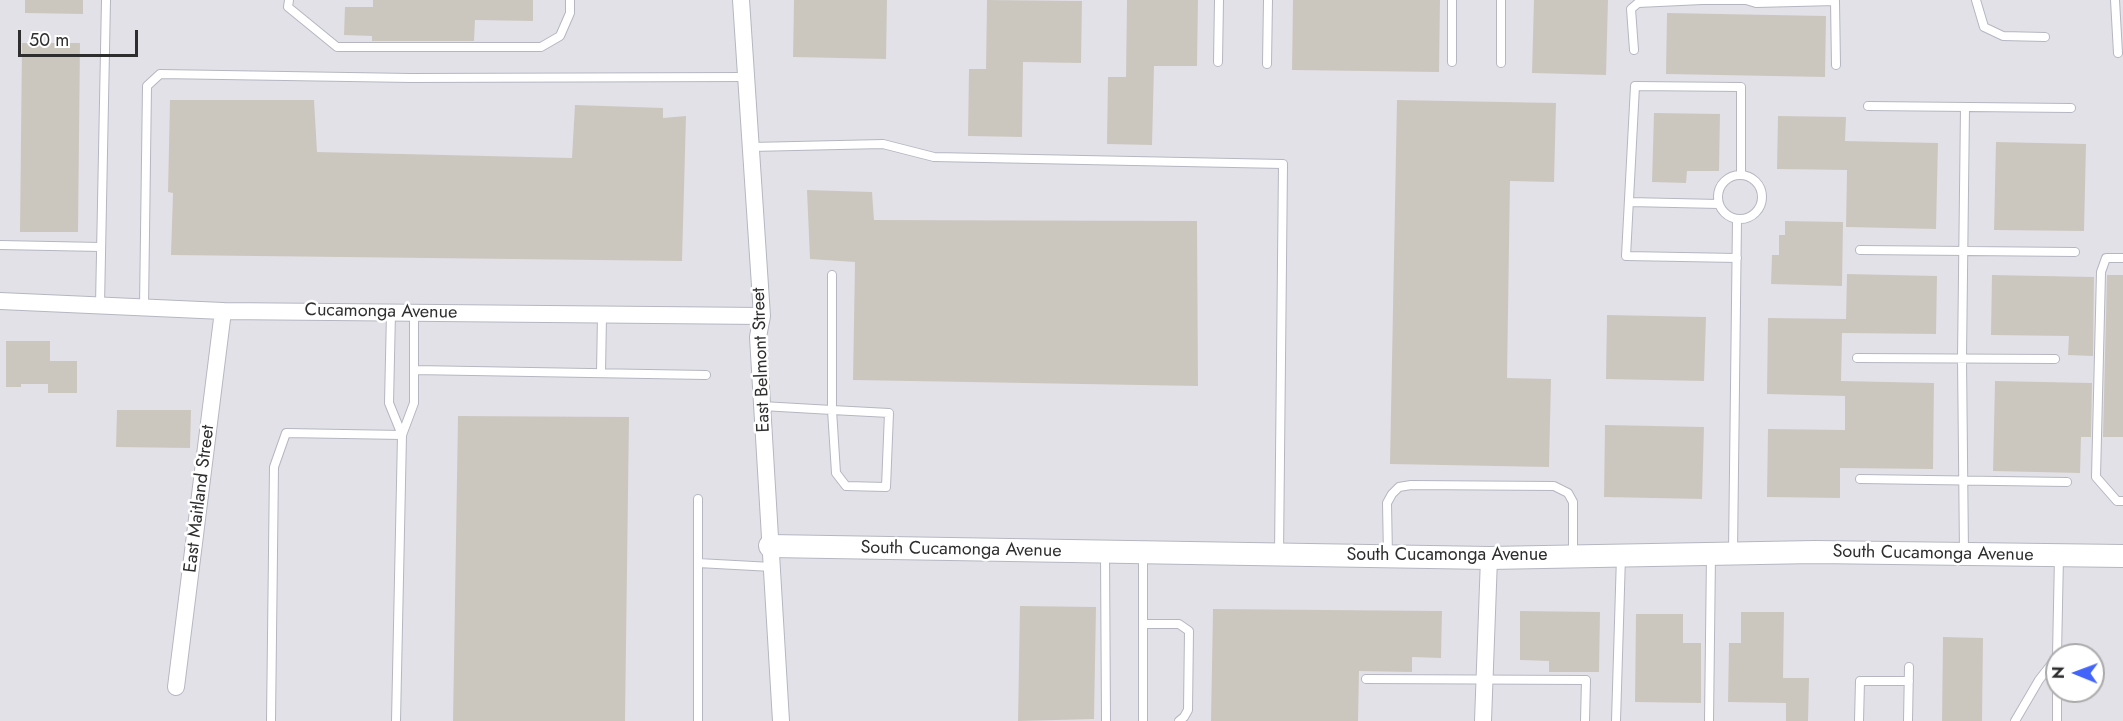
<!DOCTYPE html>
<style>
body{margin:0}
#map{position:relative;width:2123px;height:721px;overflow:hidden;background:#efe9e1;font-family:Jost,sans-serif}
canvas{display:block}
.north{position:absolute;left:2045px;top:643px;width:60px;height:60px;box-sizing:border-box;background:#fff;border:2px solid #ababab;border-radius:50%;rotate:271deg;font-size:16px;font-weight:700;line-height:24px;text-align:center;color:#2e2e2e}
.north::after{content:'';display:block;margin:auto;width:21px;height:27px;background:#4264fb;clip-path:polygon(50% 0,100% 100%,50% 72%,0 100%)}
.scale{position:absolute;left:18px;top:30px;width:120px;height:27px;box-sizing:border-box;border:3px solid #2e2e2e;border-top:0;padding-left:8px;font-size:18px;line-height:21px;white-space:nowrap;color:#2e2e2e;-webkit-text-stroke:4px #fff;paint-order:stroke}
</style>
<div id="map">
<canvas width="2123" height="721"></canvas>
<div class="north">N</div>
<div class="scale">50 m</div>
</div>
<script>
const context = document.querySelector('canvas').getContext('2d');
context.lineJoin = 'round';
function paint(path, color) { context.fillStyle = color; context.fill(path, 'evenodd'); }
const shape = rows => new Path2D(rows.map(r => 'M' + r).join(''));
function trace(path, color, width, dash) { context.strokeStyle = color; context.lineWidth = width; context.lineCap = dash ? 'butt' : 'round'; context.setLineDash(dash || []); context.stroke(path); }
function label(font, color, halo, rows, align = 'center') {
  context.font = font + ' Jost,sans-serif'; context.lineWidth = 5; context.setLineDash([]); context.textBaseline = 'middle'; context.strokeStyle = halo; context.fillStyle = color; for (const [text, x, y, turn = 0] of rows) {
    context.save(); context.translate(x, y); context.rotate((+turn || 0) * Math.PI / 180); context.textAlign = isNaN(turn) ? turn : align; if (halo) context.strokeText(text, 0, 0); context.fillText(text, 0, 0); context.restore();
  }
}
const industrial = shape([
 [0,0,2123,0,2123,721,0,721],
 [2057,655,2093,655,2093,691,2057,691]
]);
const building = shape([
 [25,0,83,0,83,14,25,13],
 [373,0,533,0,533,21,475,20,474,41,372,41,372,36,344,35,345,7,373,7],
 [794,0,887,0,886,59,793,57],
 [987,0,1082,1,1081,63,1023,62,1022,137,968,136,969,69,986,69],
 [1127,0,1198,0,1197,66,1154,66,1152,145,1107,144,1108,77,1126,77],
 [1293,0,1440,0,1439,72,1292,70],
 [1534,0,1608,0,1606,75,1532,73],
 [1667,13,1826,16,1825,77,1666,74],
 [22,43,80,43,78,232,20,232],
 [170,100,314,100,317,152,572,158,575,105,663,108,663,118,686,116,682,261,171,255,173,193,168,192],
 [1397,100,1556,103,1554,182,1510,181,1507,378,1551,379,1549,467,1390,464],
 [1654,113,1720,114,1719,171,1687,171,1686,183,1652,182],
 [1778,116,1846,117,1845,141,1938,143,1936,229,1846,227,1847,170,1777,169],
 [1996,142,2086,144,2084,231,1994,230],
 [807,190,872,192,874,220,1197,221,1198,386,853,380,855,262,810,259],
 [1785,221,1843,222,1842,286,1771,284,1772,255,1779,255,1779,235,1785,235],
 [1847,274,1937,276,1936,334,1842,333,1841,381,1934,383,1933,469,1840,468,1840,498,1767,497,1768,429,1845,430,1845,396,1767,394,1768,318,1846,319],
 [1992,275,2094,277,2093,356,2068,355,2069,336,1991,335],
 [2107,275,2123,275,2123,437,2103,437],
 [1607,315,1706,317,1704,381,1606,379],
 [6,341,50,341,50,361,77,361,77,393,48,393,48,384,21,384,21,387,6,387],
 [1995,381,2092,383,2091,437,2081,437,2080,473,1993,471],
 [117,410,191,410,190,448,116,447],
 [458,416,629,417,625,721,453,721],
 [1605,425,1704,427,1702,499,1604,497],
 [1020,606,1096,607,1094,719,1018,721],
 [1213,609,1442,611,1441,658,1412,657,1412,672,1359,671,1358,721,1211,721],
 [1520,611,1600,612,1599,672,1549,672,1549,661,1520,660],
 [1741,612,1784,612,1783,678,1809,678,1808,721,1786,721,1786,703,1728,702,1729,643,1741,643],
 [1636,614,1683,614,1683,643,1701,643,1701,703,1635,702],
 [1943,637,1983,638,1982,721,1942,721]
]);
const lane = shape([
 [289,0,288,7,337,47,541,47,560,36,570,13,570,0],
 [1452,0,1452,62],
 [1976,0,1984,27,2003,36,2045,37],
 [2115,0,2118,53],
 [1634,50,1631,9,1638,3,1702,0,1746,0,1756,3,1835,1,1836,65],
 [1218,62,1219,0],
 [1501,63,1501,0],
 [1267,64,1268,0],
 [1868,106,2071,108],
 [751,147,883,144,934,157,1283,164,1279,554],
 '1718 197a22 22 0 1 1 44 0a22 22 0 1 1-44 0Z',
 [1629,202,1719,204],
 [0,245,101,247],
 [1860,250,2075,252],
 [1737,258,1626,256,1635,86,1741,87,1741,175],
 [2123,258,2106,258,2101,272,2096,477,2117,501,2123,501],
 [100,305,106,0],
 [144,307,147,86,160,74,411,78,746,77],
 [391,312,389,403,402,435,414,403,414,313],
 [1857,358,2055,359],
 [414,370,706,375],
 [601,373,602,315],
 [762,406,832,410,889,413,886,487,846,486,836,473,832,410,832,275],
 [1860,479,2067,482],
 [1105,552,1106,721],
 [1733,553,1737,219],
 [1964,554,1962,358,1965,107],
 [1388,556,1387,503,1392,494,1399,487,1411,485,1554,486,1568,493,1573,502,1573,556],
 [698,563,772,567],
 [1143,624,1179,624,1189,631,1188,710,1184,717,1179,721],
 [2057,655,2059,556],
 [1366,679,1586,680,1585,721],
 [2057,691,2057,721],
 [271,721,274,467,286,433,402,435,396,721],
 [698,721,698,499],
 [1143,721,1143,553],
 [1616,721,1621,556],
 [1709,721,1711,554],
 [1859,721,1860,681,1909,681],
 [1908,721,1909,667],
 [2015,721,2039,680,2057,657]
]);
const street = shape([
 [741,0,762,316,758,337,781,721],
 [0,301,223,311,762,316],
 [176,687,223,311],
 [1483,721,1489,558]
]);
const secondary = shape([
 [770,546,1489,558,1815,552,2123,556]
]);
const streetNames = [
 ["Cucamonga Avenue",381,312,1],
 ["East Belmont Street",762,360,-92],
 ["East Maitland Street",200,499,-83],
 ["South Cucamonga Avenue",961,550,1],
 ["South Cucamonga Avenue",1933,554,1],
 ["South Cucamonga Avenue",1447,556]
];
paint(industrial, '#e3e1e8');
paint(building, '#cbc7bf');
trace(lane, '#b4b7c1', 10);
trace(street, '#b4b7c1', 18);
trace(secondary, '#b4b7c1', 24);
trace(lane, '#fff', 8);
trace(street, '#fff', 16);
trace(secondary, '#fff', 22);
label('18px', '#2e2e2e', '#fff', streetNames);
</script>
